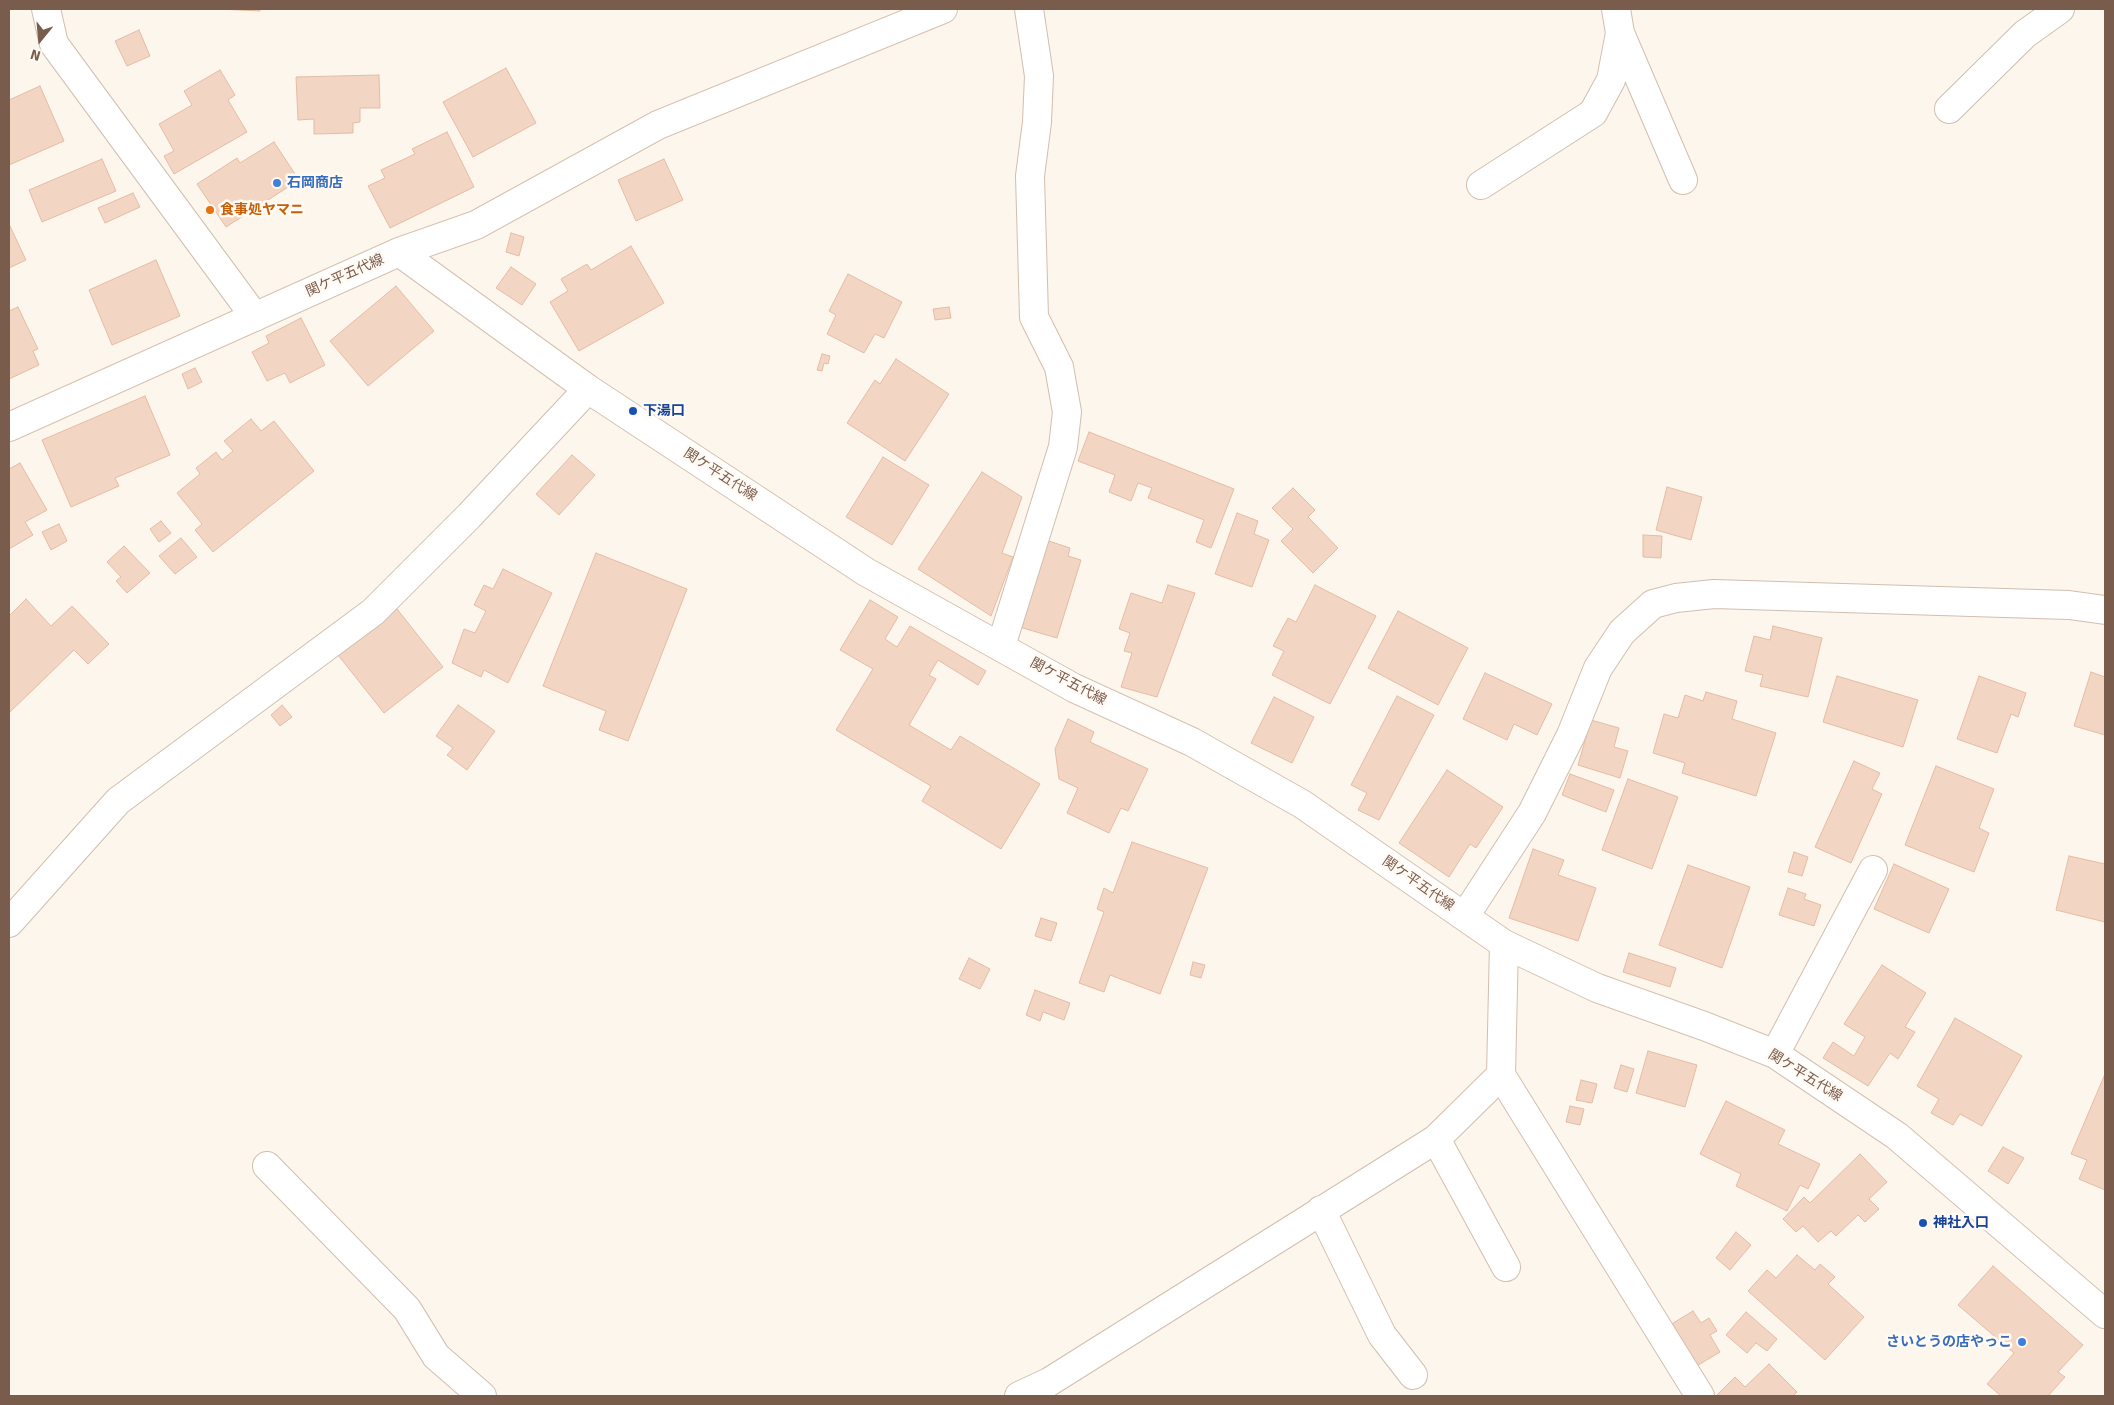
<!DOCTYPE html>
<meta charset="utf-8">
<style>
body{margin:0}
#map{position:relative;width:2114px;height:1405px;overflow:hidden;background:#fdf6ec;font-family:Signika,sans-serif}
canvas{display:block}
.frame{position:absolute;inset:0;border:10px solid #7a5c4d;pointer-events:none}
.north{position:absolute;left:15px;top:15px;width:50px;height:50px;-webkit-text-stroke:4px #fffaf3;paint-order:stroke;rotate:197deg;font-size:14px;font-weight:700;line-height:20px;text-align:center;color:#7a5c4d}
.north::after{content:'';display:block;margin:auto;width:18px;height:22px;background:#7a5c4d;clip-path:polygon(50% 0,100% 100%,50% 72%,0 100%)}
</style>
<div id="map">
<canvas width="2114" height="1405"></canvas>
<div class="frame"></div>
<div class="north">N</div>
</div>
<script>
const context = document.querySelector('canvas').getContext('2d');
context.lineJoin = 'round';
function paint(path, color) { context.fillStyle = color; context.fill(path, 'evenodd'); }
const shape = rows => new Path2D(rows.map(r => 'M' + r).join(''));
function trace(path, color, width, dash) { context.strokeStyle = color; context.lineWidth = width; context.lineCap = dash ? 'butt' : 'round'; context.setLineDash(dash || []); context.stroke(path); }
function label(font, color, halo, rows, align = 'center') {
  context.font = font + ' Signika,"Noto Sans JP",sans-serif'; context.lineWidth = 5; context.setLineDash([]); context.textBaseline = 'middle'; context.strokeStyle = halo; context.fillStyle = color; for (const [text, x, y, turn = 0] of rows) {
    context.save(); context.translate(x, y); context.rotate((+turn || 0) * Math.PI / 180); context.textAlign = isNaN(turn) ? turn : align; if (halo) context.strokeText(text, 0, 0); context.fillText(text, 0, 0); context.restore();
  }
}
const building = shape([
 [218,9,260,9,260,11,218,9],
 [139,30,150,56,127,66,115,41,139,30],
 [506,68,536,123,473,157,443,102,506,68],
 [220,70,235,95,228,100,247,132,174,174,164,156,174,151,159,124,192,105,184,91,220,70],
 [379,75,380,108,360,108,360,122,353,123,353,133,314,134,314,119,298,120,296,77,379,75],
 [40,86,64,141,9,165,9,100,40,86],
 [447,132,474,187,390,228,368,186,385,178,381,170,415,154,412,149,447,132],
 [274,142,299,180,226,227,197,184,237,158,240,163,274,142],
 [102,159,116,191,42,222,29,190,102,159],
 [664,159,683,200,636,221,618,180,664,159],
 [133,193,140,207,105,223,98,208,133,193],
 [9,224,26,260,9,268,9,224],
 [511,233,524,237,519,256,506,252,511,233],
 [631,246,664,303,579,351,550,302,568,291,561,279,587,264,591,270,631,246],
 [156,260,180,316,112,345,89,290,156,260],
 [511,267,536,284,522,305,496,288,511,267],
 [848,274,902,302,884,338,875,334,864,353,827,334,836,315,829,311,848,274],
 [396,286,434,331,368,386,330,341,396,286],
 [18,307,38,349,33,351,39,365,9,379,9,311,18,307],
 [949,307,951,318,935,320,933,309,949,307],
 [301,318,325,365,290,383,285,373,267,381,252,352,269,343,266,336,301,318],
 [822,354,830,356,828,364,824,363,822,371,817,370,822,354],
 [896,359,949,394,905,461,847,423,875,380,880,384,896,359],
 [195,368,202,382,188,389,182,374,195,368],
 [145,396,170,455,115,478,119,486,71,507,42,440,145,396],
 [251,419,261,431,274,421,314,471,213,552,195,530,202,524,177,493,200,474,196,468,216,452,222,460,233,451,224,441,251,419],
 [1089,432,1234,489,1211,548,1196,542,1204,520,1148,498,1152,488,1138,483,1131,501,1109,492,1115,475,1078,461,1089,432],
 [572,455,595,475,559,515,536,494,572,455],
 [883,457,929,485,892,545,846,517,883,457],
 [20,463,47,510,25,522,33,535,9,549,9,469,20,463],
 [982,472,1022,497,1002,553,1013,557,991,616,918,569,982,472],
 [1667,487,1702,497,1691,540,1656,530,1667,487],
 [1293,488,1315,510,1308,517,1338,548,1313,573,1281,541,1293,529,1272,508,1293,488],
 [1237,513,1258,521,1254,534,1269,540,1252,587,1215,574,1237,513],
 [161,521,171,533,159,542,150,529,161,521],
 [59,524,67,541,51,550,42,532,59,524],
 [1643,535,1662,536,1661,558,1643,557,1643,535],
 [181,538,197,557,175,574,159,556,181,538],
 [1043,539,1070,548,1068,556,1081,560,1057,638,1016,626,1043,539],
 [124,546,150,573,127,593,116,581,121,577,107,562,124,546],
 [596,553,687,589,628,741,599,730,606,711,543,686,596,553],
 [503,569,552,593,508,683,484,670,481,677,452,663,464,629,475,633,486,611,474,605,484,585,493,589,503,569],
 [1168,585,1195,593,1157,697,1121,687,1132,653,1124,651,1130,633,1119,629,1131,593,1162,603,1168,585],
 [1315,585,1376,616,1330,704,1272,675,1284,651,1273,646,1288,618,1296,622,1315,585],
 [26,599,51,626,72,606,109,644,88,664,74,650,9,713,9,616,26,599],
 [870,600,898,617,885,639,897,647,910,626,986,671,978,685,938,660,929,675,936,679,909,725,951,750,960,736,1040,784,1001,849,922,801,931,786,836,730,873,669,840,650,870,600],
 [397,609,443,667,384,713,338,655,397,609],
 [1398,611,1468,648,1438,705,1368,668,1398,611],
 [1773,626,1822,638,1808,697,1760,686,1763,675,1745,671,1754,636,1770,640,1773,626],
 [2091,672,2105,677,2105,735,2074,726,2091,672],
 [1485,673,1552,704,1537,735,1514,724,1507,740,1463,719,1485,673],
 [1837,676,1918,700,1903,747,1823,722,1837,676],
 [1979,676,2026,693,2018,717,2011,714,1997,753,1957,739,1979,676],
 [1706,692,1737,701,1732,719,1776,733,1756,796,1682,773,1685,763,1653,753,1664,714,1678,718,1685,695,1703,701,1706,692],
 [1397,696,1434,715,1379,820,1358,810,1367,793,1351,785,1397,696],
 [1274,697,1314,717,1292,763,1251,743,1274,697],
 [282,705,292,717,280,726,271,715,282,705],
 [458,705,495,731,467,770,447,755,453,748,436,736,458,705],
 [1068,719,1094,732,1090,742,1148,769,1128,811,1121,808,1109,833,1067,813,1078,788,1059,779,1055,749,1068,719],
 [1591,720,1619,728,1614,747,1628,751,1620,778,1578,765,1591,720],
 [1854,761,1880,773,1872,789,1882,794,1851,863,1815,847,1854,761],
 [1936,766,1994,789,1979,828,1989,833,1974,872,1905,845,1936,766],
 [1447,770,1503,807,1476,848,1470,844,1449,877,1399,843,1447,770],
 [1570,774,1614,790,1606,812,1562,795,1570,774],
 [1628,779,1678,797,1652,869,1602,850,1628,779],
 [1132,842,1208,868,1160,994,1110,975,1104,992,1079,983,1104,912,1097,909,1104,888,1113,893,1132,842],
 [1533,849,1564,860,1558,875,1596,888,1578,941,1509,918,1533,849],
 [1794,852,1808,857,1802,876,1788,872,1794,852],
 [2069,856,2105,864,2105,922,2056,910,2069,856],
 [1894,864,1949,889,1929,933,1874,909,1894,864],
 [1688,865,1750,887,1722,968,1659,945,1688,865],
 [1788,888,1806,894,1804,899,1821,905,1814,926,1779,915,1788,888],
 [1041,918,1057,923,1051,941,1035,936,1041,918],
 [1629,953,1676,968,1670,987,1623,972,1629,953],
 [969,958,990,969,980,989,959,979,969,958],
 [1193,962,1205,965,1201,978,1190,975,1193,962],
 [1882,965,1926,993,1905,1027,1915,1032,1898,1059,1890,1053,1868,1086,1823,1058,1833,1042,1854,1056,1865,1037,1844,1024,1882,965],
 [1035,990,1070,1003,1064,1020,1043,1012,1040,1021,1026,1015,1035,990],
 [1955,1018,2022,1056,1982,1126,1960,1114,1953,1125,1931,1113,1939,1099,1917,1086,1955,1018],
 [1648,1051,1697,1065,1685,1107,1636,1093,1648,1051],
 [1621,1065,1634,1069,1627,1092,1614,1088,1621,1065],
 [2105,1074,2105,1190,2079,1179,2087,1160,2071,1154,2105,1074],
 [1581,1080,1597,1084,1592,1103,1576,1100,1581,1080],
 [1726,1101,1785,1130,1778,1144,1820,1164,1808,1189,1800,1185,1787,1211,1736,1186,1741,1174,1700,1154,1726,1101],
 [1570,1106,1584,1109,1580,1125,1566,1122,1570,1106],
 [2003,1147,2024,1158,2008,1184,1988,1171,2003,1147],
 [1860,1154,1887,1182,1869,1199,1879,1209,1865,1222,1858,1215,1836,1236,1831,1231,1818,1242,1803,1226,1796,1232,1783,1219,1804,1197,1810,1203,1860,1154],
 [1736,1232,1751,1245,1730,1270,1716,1258,1736,1232],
 [1797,1255,1815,1270,1820,1264,1835,1277,1828,1284,1864,1317,1825,1360,1748,1291,1767,1270,1776,1278,1797,1255],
 [1993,1266,2083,1345,2058,1372,2065,1377,2048,1396,2001,1396,1987,1384,2014,1353,1958,1305,1993,1266],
 [1693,1311,1701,1323,1709,1318,1717,1331,1710,1335,1720,1352,1690,1370,1665,1328,1693,1311],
 [1746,1312,1777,1339,1767,1351,1756,1343,1747,1353,1726,1335,1746,1312],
 [1769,1364,1797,1392,1793,1396,1716,1396,1735,1377,1745,1387,1769,1364]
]);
const street = shape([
 [46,9,54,44,255,317],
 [1616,9,1620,33,1683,180],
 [1949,109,2025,34,2060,9],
 [1481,185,1593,113,1611,80,1620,33],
 [1001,646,1063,447,1067,412,1059,367,1034,317,1030,176,1037,122,1039,76,1029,9],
 [1465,916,1532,813,1571,735,1598,668,1622,632,1653,604,1676,598,1714,594,2069,605,2105,610],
 [9,923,118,801,373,612,469,516,588,389],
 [1775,1054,1873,870],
 [1501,1075,1700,1396],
 [1436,1139,1506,1267],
 [267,1166,407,1309,436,1356,482,1396],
 [1321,1210,1382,1335,1413,1375],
 [1019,1396,1049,1382,1436,1139,1501,1075,1504,944]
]);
const secondary = shape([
 [399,252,588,389,866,572,1074,688,1192,742,1302,804,1504,944,1597,988,1704,1026,1775,1054,1897,1136,2105,1314],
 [9,427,399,252,476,225,658,125,943,9]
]);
const markers = [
 [277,183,5,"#3f7fe0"],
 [210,210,5,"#e8710a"],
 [633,411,5,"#1a4fb4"],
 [1923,1223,5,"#1a4fb4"],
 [2022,1342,5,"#3f7fe0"]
];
const shopNames = [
 ["石岡商店",287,183],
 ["さいとうの店やっこ",2012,1342,"right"]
];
const foodNames = [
 ["食事処ヤマニ",220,210]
];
const streetNames = [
 ["関ケ平五代線",345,276,-24],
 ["関ケ平五代線",720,475,33],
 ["関ケ平五代線",1068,682,28],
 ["関ケ平五代線",1418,884,35],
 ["関ケ平五代線",1805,1076,32]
];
const transitNames = [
 ["下湯口",643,411],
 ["神社入口",1933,1223]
];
paint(building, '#f3d5c3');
trace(building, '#e6bba3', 1);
trace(street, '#d1beb0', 30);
trace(secondary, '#d6c0b0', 30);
trace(street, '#fff', 28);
trace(secondary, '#fff', 28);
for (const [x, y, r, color] of markers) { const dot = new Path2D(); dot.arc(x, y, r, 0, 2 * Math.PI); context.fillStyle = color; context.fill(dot); trace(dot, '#fffaf3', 2); }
label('bold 14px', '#366cbe', '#fffaf3', shopNames, 'left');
label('bold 14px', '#c56008', '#fffaf3', foodNames, 'left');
label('14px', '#7a5c4d', '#fffaf3', streetNames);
label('bold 14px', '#164399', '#fffaf3', transitNames, 'left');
</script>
